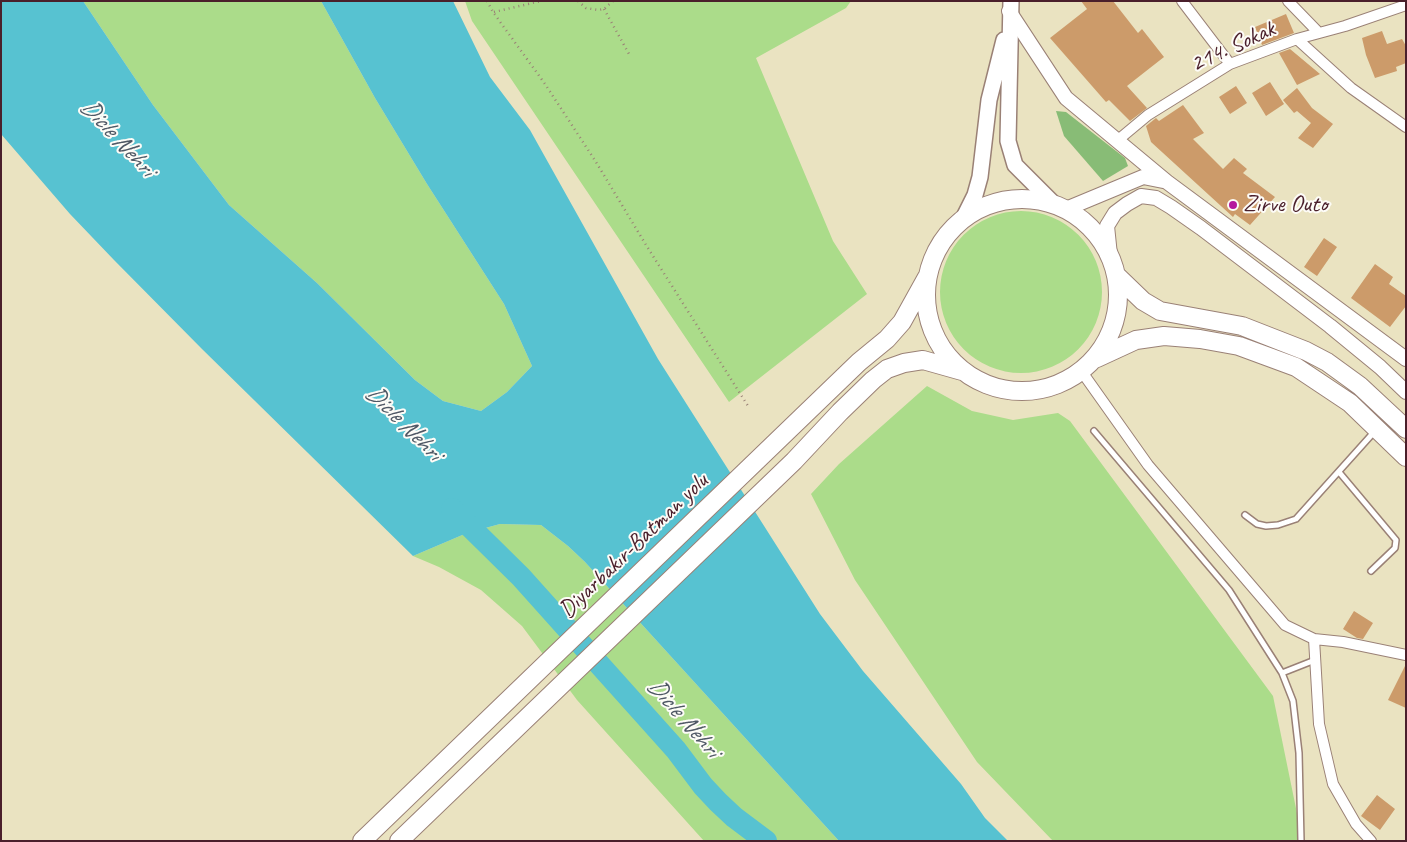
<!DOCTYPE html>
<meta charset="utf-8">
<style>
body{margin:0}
#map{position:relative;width:1407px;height:842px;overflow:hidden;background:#eae3c1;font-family:Caveat,sans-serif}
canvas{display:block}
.frame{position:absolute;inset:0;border:2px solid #4a1f2b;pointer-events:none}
</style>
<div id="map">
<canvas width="1407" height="842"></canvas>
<div class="frame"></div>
</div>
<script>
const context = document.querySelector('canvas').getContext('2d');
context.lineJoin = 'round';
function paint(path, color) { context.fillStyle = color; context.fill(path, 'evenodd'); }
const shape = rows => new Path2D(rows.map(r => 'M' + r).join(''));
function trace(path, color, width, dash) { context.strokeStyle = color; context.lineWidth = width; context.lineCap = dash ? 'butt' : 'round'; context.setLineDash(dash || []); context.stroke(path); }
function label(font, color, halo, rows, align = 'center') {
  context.font = font + ' Caveat,sans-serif'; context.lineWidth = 4; context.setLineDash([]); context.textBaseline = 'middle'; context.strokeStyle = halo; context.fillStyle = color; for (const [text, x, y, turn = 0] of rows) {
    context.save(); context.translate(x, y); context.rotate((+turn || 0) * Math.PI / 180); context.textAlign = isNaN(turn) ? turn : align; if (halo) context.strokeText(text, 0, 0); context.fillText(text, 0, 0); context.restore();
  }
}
const green = shape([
 [83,1,321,1,375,98,427,184,504,304,532,366,507,392,481,411,443,401,415,380,317,283,229,205,153,105],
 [465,1,851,1,846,8,756,58,833,241,867,294,729,402,472,21],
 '940 292a81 81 0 1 1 162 0a81 81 0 1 1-162 0Z',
 [927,386,972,411,1013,420,1058,413,1070,421,1273,696,1300,828,1300,841,1053,841,977,762,855,580,811,494,839,464],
 [500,524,541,525,568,546,585,562,839,841,704,841,577,700,522,626,481,590,439,567,413,556,467,533]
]);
const forest = shape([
 [1056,111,1066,112,1125,158,1128,166,1103,181,1064,136]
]);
const water = shape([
 [1,1,83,1,153,105,229,205,317,283,415,380,443,401,481,411,507,392,532,366,504,304,427,184,375,98,321,1,453,1,490,77,530,130,658,359,820,614,863,671,961,784,985,818,1008,841,839,841,585,562,568,546,541,525,500,524,467,533,413,556,202,349,114,260,70,214,1,134]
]);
const river = shape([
 [452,509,521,577,676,750,703,786,718,802,734,817,766,841]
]);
const building = shape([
 [1081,1,1113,1,1138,33,1142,29,1164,57,1127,86,1147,108,1130,121,1109,100,1106,102,1050,38,1087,9],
 [1286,14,1294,33,1262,45,1255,27],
 [1382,31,1387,44,1402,39,1406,46,1406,63,1396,67,1397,71,1375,78,1366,55,1362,38],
 [1290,49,1320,74,1297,85,1279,53],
 [1270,82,1284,104,1266,116,1252,93],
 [1236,86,1247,103,1230,114,1219,97],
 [1297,88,1312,108,1333,124,1313,148,1298,138,1311,123,1297,111,1294,113,1283,100],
 [1183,105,1204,133,1193,139,1223,169,1234,158,1247,169,1243,173,1275,197,1250,225,1235,214,1233,217,1151,142,1146,126,1156,118,1159,121],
 [1324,238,1337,247,1317,276,1304,267],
 [1375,264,1393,277,1389,284,1406,296,1406,306,1390,327,1351,298],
 [1354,611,1373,623,1363,639,1357,638,1343,629],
 [1406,664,1406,708,1388,700],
 [1377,795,1395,809,1380,830,1361,816]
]);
const path = shape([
 [487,1,493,12,545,84,596,162,646,245,748,406],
 [578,1,586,8,598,10,604,9,613,1],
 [604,9,629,54],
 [494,12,541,1]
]);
const service = shape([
 [1094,431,1229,590,1282,673,1293,701,1299,753,1301,841],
 [1339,472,1396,540,1395,548,1371,571],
 [1245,515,1257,524,1266,526,1278,525,1296,519,1375,431],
 [1282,673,1315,660]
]);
const minor = shape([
 [1182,1,1230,64],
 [1288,1,1319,33],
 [1297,39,1351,88,1406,127],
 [1118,140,1148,115,1230,64,1297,39,1345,26,1406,5],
 [1082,372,1148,465,1285,625,1314,639,1343,642,1406,655],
 [1314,639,1319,724,1333,784,1356,824,1371,841]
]);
const tertiary = shape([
 [1009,11,1066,98,1167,182,1406,359],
 [1066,209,1143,177,1163,181],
 [1110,255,1107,226,1115,213,1127,204,1141,196,1156,198,1171,207,1201,228,1330,326,1380,367,1406,392]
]);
const secondary = shape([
 [1011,1,1008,141,1015,165,1055,205],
 [963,219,975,195,980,177,989,100,1004,40]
]);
const trunk = shape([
 '926 295a96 96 0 1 1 192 0a96 96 0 1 1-192 0Z',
 [1116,275,1143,301,1160,311,1242,326,1306,351,1327,362,1360,386,1406,429],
 [1097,358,1136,340,1164,336,1200,339,1239,346,1296,367,1350,403,1406,457],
 [362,841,859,362,887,339,902,322,927,277],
 [399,841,794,461,840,412,873,380,887,369,904,363,923,360,962,371]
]);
const markers = [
 [1233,205,5,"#b5179e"]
];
const streetNames = [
 ["214. Sokak",1233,47,-25],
 ["Diyarbakır-Batman yolu",634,546,-44]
];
const poiNames = [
 ["Zirve Outo",1243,205]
];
const waterNames = [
 ["Dicle Nehri",117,138,47],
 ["Dicle Nehri",403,423,45],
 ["Dicle Nehri",683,718,49]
];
paint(green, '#abdc8a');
paint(forest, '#88bc76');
paint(water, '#57c2d1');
trace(river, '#57c2d1', 22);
paint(building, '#cc9b6a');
trace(service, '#9a8176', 8);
trace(minor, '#9a8176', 12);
trace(tertiary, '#9a8176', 16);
trace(secondary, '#9a8176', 18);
trace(trunk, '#9a8176', 20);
trace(path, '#9a8176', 2.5, [1, 4]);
trace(service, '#fff', 5);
trace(minor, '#fff', 10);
trace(tertiary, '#fff', 14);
trace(secondary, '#fff', 15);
trace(trunk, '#fff', 18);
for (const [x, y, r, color] of markers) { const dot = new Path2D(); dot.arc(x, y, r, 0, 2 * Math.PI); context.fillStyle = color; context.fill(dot); trace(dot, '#fdfcf7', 2); }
label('24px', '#4a1f2b', '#fdfcf7', streetNames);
label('24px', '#4a1f2b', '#fdfcf7', poiNames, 'left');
label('italic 25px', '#4f5865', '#fdfcf7', waterNames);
</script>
